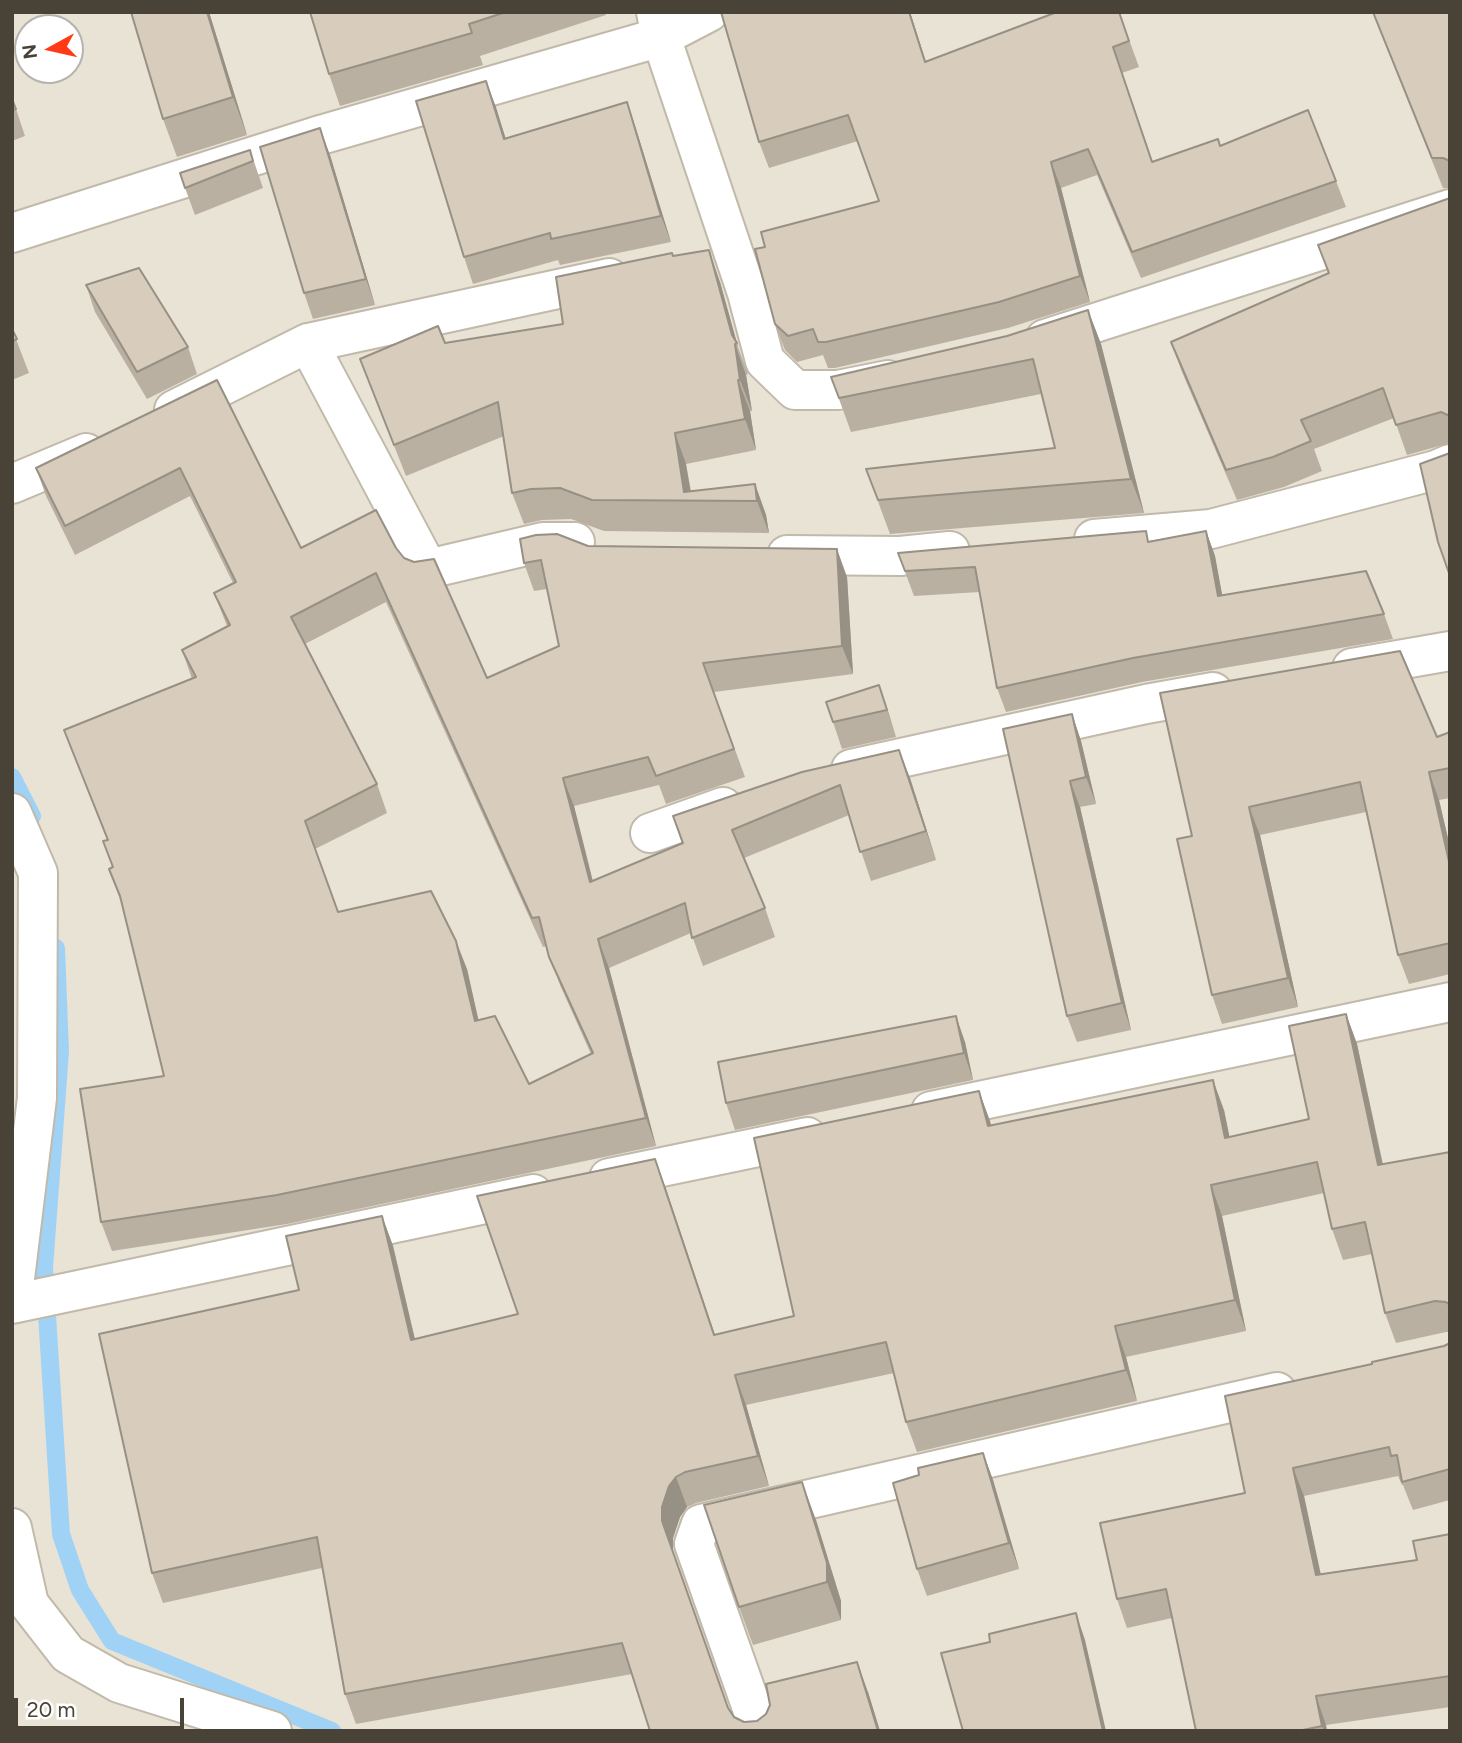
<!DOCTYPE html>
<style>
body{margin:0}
#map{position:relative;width:1462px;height:1743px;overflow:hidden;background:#f5f1e8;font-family:Figtree,sans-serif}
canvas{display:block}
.frame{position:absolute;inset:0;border:14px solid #494236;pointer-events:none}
.north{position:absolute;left:14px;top:14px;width:70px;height:70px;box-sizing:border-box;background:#fff;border:2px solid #b6b3af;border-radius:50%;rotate:262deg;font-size:19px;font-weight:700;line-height:28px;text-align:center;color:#494236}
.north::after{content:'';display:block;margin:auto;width:24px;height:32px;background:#ff3a15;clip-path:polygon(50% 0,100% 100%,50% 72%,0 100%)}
.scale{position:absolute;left:14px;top:1698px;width:170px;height:32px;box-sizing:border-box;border:4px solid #494236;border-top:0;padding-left:9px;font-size:21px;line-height:24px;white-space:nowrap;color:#494236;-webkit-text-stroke:5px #fff;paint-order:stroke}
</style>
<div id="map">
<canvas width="1462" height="1743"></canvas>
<div class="frame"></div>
<div class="north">N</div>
<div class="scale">20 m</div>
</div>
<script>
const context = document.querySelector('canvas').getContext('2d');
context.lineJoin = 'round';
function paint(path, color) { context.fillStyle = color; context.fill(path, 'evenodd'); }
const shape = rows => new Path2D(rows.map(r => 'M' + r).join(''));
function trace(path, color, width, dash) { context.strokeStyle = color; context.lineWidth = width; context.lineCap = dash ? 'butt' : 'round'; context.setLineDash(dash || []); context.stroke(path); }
const residential = shape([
 [12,12,1450,12,1450,1731,12,1731],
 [28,28,70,28,70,70,28,70]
]);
const stream = shape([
 [12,777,32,816],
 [56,948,60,1051,44,1268,61,1534,80,1590,112,1641,332,1731]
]);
const street = shape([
 [656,12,661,37,747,293,765,361,795,390,838,390,888,380],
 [12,233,317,136,661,37,709,12],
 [1045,339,1450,209],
 [308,343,428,569,543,542,575,542],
 [174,410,308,343,609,278],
 [12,484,86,453],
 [1094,539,1211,529,1436,470,1450,464],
 [787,555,900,556,950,551],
 [1352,668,1450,651],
 [851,769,1146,704,1213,692],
 [12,813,38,873,37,1098,12,1303],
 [650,833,723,807],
 [931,1111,1450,1002],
 [609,1178,807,1137],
 [12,1304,533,1194],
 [12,1528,29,1604,68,1654,119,1683,272,1731],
 [760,1731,694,1544,701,1524,1277,1392]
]);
const wall = shape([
 [209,12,247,135,177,157,163,119],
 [310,12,605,12,606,15,480,56,483,65,340,106,329,74],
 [910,12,926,62,1119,12,1139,67,1122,73,1153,162,1220,146,1336,181,1346,207,1141,278,1097,175,1061,188,1090,302,1008,328,835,368,828,368,823,355,797,362,785,350,775,324,765,247,879,201,858,141,769,168,759,142],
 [1372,12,1450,12,1450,188,1443,188],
 [486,81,506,139,627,102,636,129,671,242,560,265,558,260,473,284,464,257],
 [12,97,25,136,12,141],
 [250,150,263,188,195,215,185,188],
 [330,155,375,305,313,319,304,293],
 [1450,198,1450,443,1407,455,1394,418,1314,449,1322,471,1284,487,1237,500,1182,372,1171,342,1328,273,1318,245],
 [673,256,720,282,738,347,748,374,746,375,752,411,750,411,756,450,686,464,691,491,755,484,766,515,769,533,604,531,571,519,542,520,524,524,512,493,504,436,406,476,360,359,445,343,563,324],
 [86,285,188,347,197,374,147,399,95,312],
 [1088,310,1101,344,1144,513,890,534,866,469,1055,448,1041,394,851,432,831,377,1007,336],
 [12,329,29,373,12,380],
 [217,380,301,548,396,548,487,678,559,646,547,589,534,591,524,563,588,546,847,577,853,674,714,692,745,777,666,804,659,785,574,806,593,881,682,844,673,816,802,772,910,778,936,860,871,881,849,815,744,858,765,908,775,937,703,966,691,933,609,968,656,1146,287,1224,112,1251,101,1222,164,1076,121,901,109,869,113,867,107,840,64,730,192,679,182,650,227,626,214,593,233,583,190,496,75,555,46,496,36,468],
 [386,602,543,947,547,946,560,985,591,1054,529,1084,478,1020,467,969,338,912,315,849,387,813,377,784,305,644],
 [1206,531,1215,556,1222,596,1384,614,1393,639,1142,682,1006,712,997,688,980,592,914,596,898,553,1149,541],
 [879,685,896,737,842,749,833,722],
 [1160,693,1437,737,1450,732,1450,798,1439,800,1450,847,1450,974,1409,984,1398,955,1366,812,1260,835,1298,1007,1222,1024,1212,995,1192,836],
 [1072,714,1081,741,1096,804,1080,807,1131,1030,1077,1042,1067,1016],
 [1346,1014,1357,1044,1383,1164,1450,1152,1450,1332,1446,1332,1396,1343,1385,1313,1372,1254,1343,1260,1332,1229,1324,1193,1222,1216,1246,1331,1126,1357,1137,1401,917,1452,906,1422,894,1373,746,1405,769,1486,696,1503,687,1507,680,1517,673,1538,673,1551,729,1709,734,1717,744,1722,757,1721,868,1692,880,1731,650,1731,632,1674,356,1724,345,1694,322,1568,163,1603,152,1573,299,1290,382,1216,393,1246,415,1339,518,1314,666,1189,715,1335,794,1316,979,1091,991,1125,1224,1110,1229,1137,1309,1119],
 [965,1042,973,1080,735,1130,726,1103],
 [1450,1343,1450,1500,1413,1510,1403,1485,1402,1485,1398,1476,1304,1496,1320,1574,1417,1560,1450,1534,1450,1707,1326,1725,1327,1731,1196,1731,1172,1618,1127,1628,1117,1599,1245,1493,1372,1364,1444,1346],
 [983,1453,993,1480,1019,1569,927,1596,917,1569,919,1475],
 [816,1520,841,1601,841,1620,753,1645,739,1607]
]);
const shadedWall = shape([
 [207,12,209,12,247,135,233,97],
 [909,12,910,12,934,88,925,62],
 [486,81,496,107,514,166,504,139],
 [627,102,636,129,671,242,661,216],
 [320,128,330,155,375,305,366,279],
 [1051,162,1061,188,1090,302,1080,276],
 [709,250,720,282,738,347,732,335],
 [1088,310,1101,344,1144,513,1131,479],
 [735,344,746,375,752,411,740,380],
 [738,380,750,411,756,450,745,419],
 [675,433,686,464,692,501,684,492],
 [755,484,766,515,769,533,757,501],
 [1206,531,1215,556,1227,621,1218,596],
 [837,549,847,577,853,674,842,646],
 [879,685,888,711,896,737,887,710],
 [1072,714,1081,741,1096,804,1086,777],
 [899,750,910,778,936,860,926,831],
 [1429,772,1439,800,1450,847,1450,866],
 [563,778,574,806,600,911,590,882],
 [1070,781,1080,807,1131,1030,1122,1003],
 [1249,807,1260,835,1298,1007,1288,978],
 [598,939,609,968,656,1146,646,1118],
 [456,941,467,969,485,1049,475,1021],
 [1346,1014,1357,1044,1389,1195,1378,1165],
 [956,1016,965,1042,973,1080,964,1053],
 [1213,1080,1224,1110,1236,1168,1225,1138],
 [979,1091,990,1121,999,1157,988,1126],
 [655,1159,666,1189,725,1365,714,1335],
 [1211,1185,1222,1216,1246,1331,1235,1300],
 [382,1216,393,1246,422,1370,411,1340],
 [1115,1326,1126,1357,1137,1401,1126,1370],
 [735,1375,746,1405,769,1486,758,1456],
 [983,1453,993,1480,1019,1569,1009,1543],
 [1293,1468,1304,1496,1327,1603,1316,1575],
 [676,1477,687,1507,680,1517,673,1538,673,1551,662,1521,662,1507,669,1486],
 [802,1482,816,1520,841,1601,841,1620,827,1582],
 [1076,1613,1085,1640,1106,1731,1103,1731],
 [857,1662,868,1692,880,1731,878,1731],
 [1316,1696,1326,1725,1327,1731,1324,1731,1322,1726]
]);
const building = shape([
 [131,12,207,12,233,97,163,119,131,12],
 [310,12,506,12,469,24,472,33,329,74,310,12],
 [721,12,909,12,925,62,1057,12,1119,12,1129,41,1113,47,1152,162,1218,139,1220,146,1308,110,1336,181,1132,252,1088,149,1051,162,1080,276,999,302,826,342,818,342,813,329,788,336,775,324,755,249,765,247,761,232,879,201,848,115,759,142,721,12],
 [1373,12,1450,12,1450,161,1443,158,1432,158,1373,12],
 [486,81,504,139,627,102,661,216,551,239,550,233,464,257,416,101,486,81],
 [12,99,16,109,12,110,12,99],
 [320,128,366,279,304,293,260,147,320,128],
 [250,150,253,161,185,188,180,173,250,150],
 [1450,198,1450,416,1441,412,1396,425,1383,388,1301,420,1311,441,1273,457,1226,470,1171,342,1329,273,1318,245,1450,198],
 [709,250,732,335,737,343,735,344,740,380,738,380,745,419,675,433,684,492,755,484,757,501,592,500,560,488,531,489,512,493,498,402,394,445,360,359,438,326,445,343,563,324,556,277,672,253,673,256,709,250],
 [139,268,188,347,137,372,86,285,139,268],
 [1088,310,1131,479,878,500,866,469,1055,448,1033,359,839,398,831,377,1007,336,1088,310],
 [12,329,17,339,12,341,12,329],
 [217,380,301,548,376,510,396,548,404,558,414,562,434,559,487,678,559,646,541,560,524,563,520,539,536,535,557,534,588,546,837,549,842,646,703,663,734,749,656,776,648,757,563,778,590,882,683,843,673,816,802,772,899,750,926,831,860,852,840,785,732,830,765,908,692,938,685,903,598,939,646,1118,277,1195,101,1222,80,1089,164,1076,120,896,109,869,113,867,103,841,108,840,64,730,196,677,182,650,230,625,214,593,236,582,180,468,65,526,36,468,217,380],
 [376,573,532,918,539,917,549,957,593,1053,529,1084,495,1016,475,1021,456,941,431,891,338,912,305,821,377,784,291,617,376,573],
 [1450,453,1450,576,1438,542,1420,464,1450,453],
 [1146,531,1148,542,1206,531,1218,596,1366,571,1384,614,1133,658,997,688,975,567,905,571,898,553,1146,531],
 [1400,651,1437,737,1450,732,1450,768,1429,772,1450,866,1450,943,1398,955,1360,782,1249,807,1288,978,1212,995,1177,839,1192,836,1160,693,1400,651],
 [879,685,887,710,833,722,826,702,879,685],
 [1072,714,1086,777,1070,781,1122,1003,1067,1016,1003,729,1072,714],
 [1346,1014,1378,1165,1450,1152,1450,1305,1446,1302,1435,1301,1385,1313,1365,1222,1332,1229,1317,1162,1211,1185,1235,1300,1115,1326,1126,1370,906,1422,886,1342,735,1375,758,1456,685,1472,676,1477,669,1486,662,1507,662,1521,728,1708,734,1717,744,1722,757,1721,766,1714,770,1705,766,1684,857,1662,878,1731,650,1731,622,1643,345,1694,317,1537,152,1573,99,1334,299,1290,286,1236,382,1216,411,1340,518,1314,477,1196,655,1159,714,1335,794,1316,754,1138,979,1091,988,1126,1213,1080,1225,1138,1309,1119,1289,1026,1346,1014],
 [956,1016,964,1053,726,1103,718,1062,956,1016],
 [1450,1343,1450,1469,1402,1482,1397,1455,1391,1456,1389,1447,1293,1468,1316,1575,1417,1560,1413,1541,1450,1534,1450,1676,1316,1696,1322,1726,1298,1731,1196,1731,1166,1589,1117,1599,1100,1523,1245,1493,1225,1396,1372,1364,1372,1362,1444,1346,1450,1343],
 [983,1453,1009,1543,917,1569,893,1483,919,1475,918,1468,983,1453],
 [802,1482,827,1563,827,1582,739,1607,704,1505,802,1482],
 [1076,1613,1103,1731,963,1731,941,1653,990,1642,989,1634,1076,1613]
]);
paint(residential, '#e9e3d5');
trace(stream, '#a0d2f6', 18);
trace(street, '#c1b9a9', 42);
trace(street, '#fff', 38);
paint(wall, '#bab0a2');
paint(shadedWall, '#979084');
paint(building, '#d8cdbc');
trace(building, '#979084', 2);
</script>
